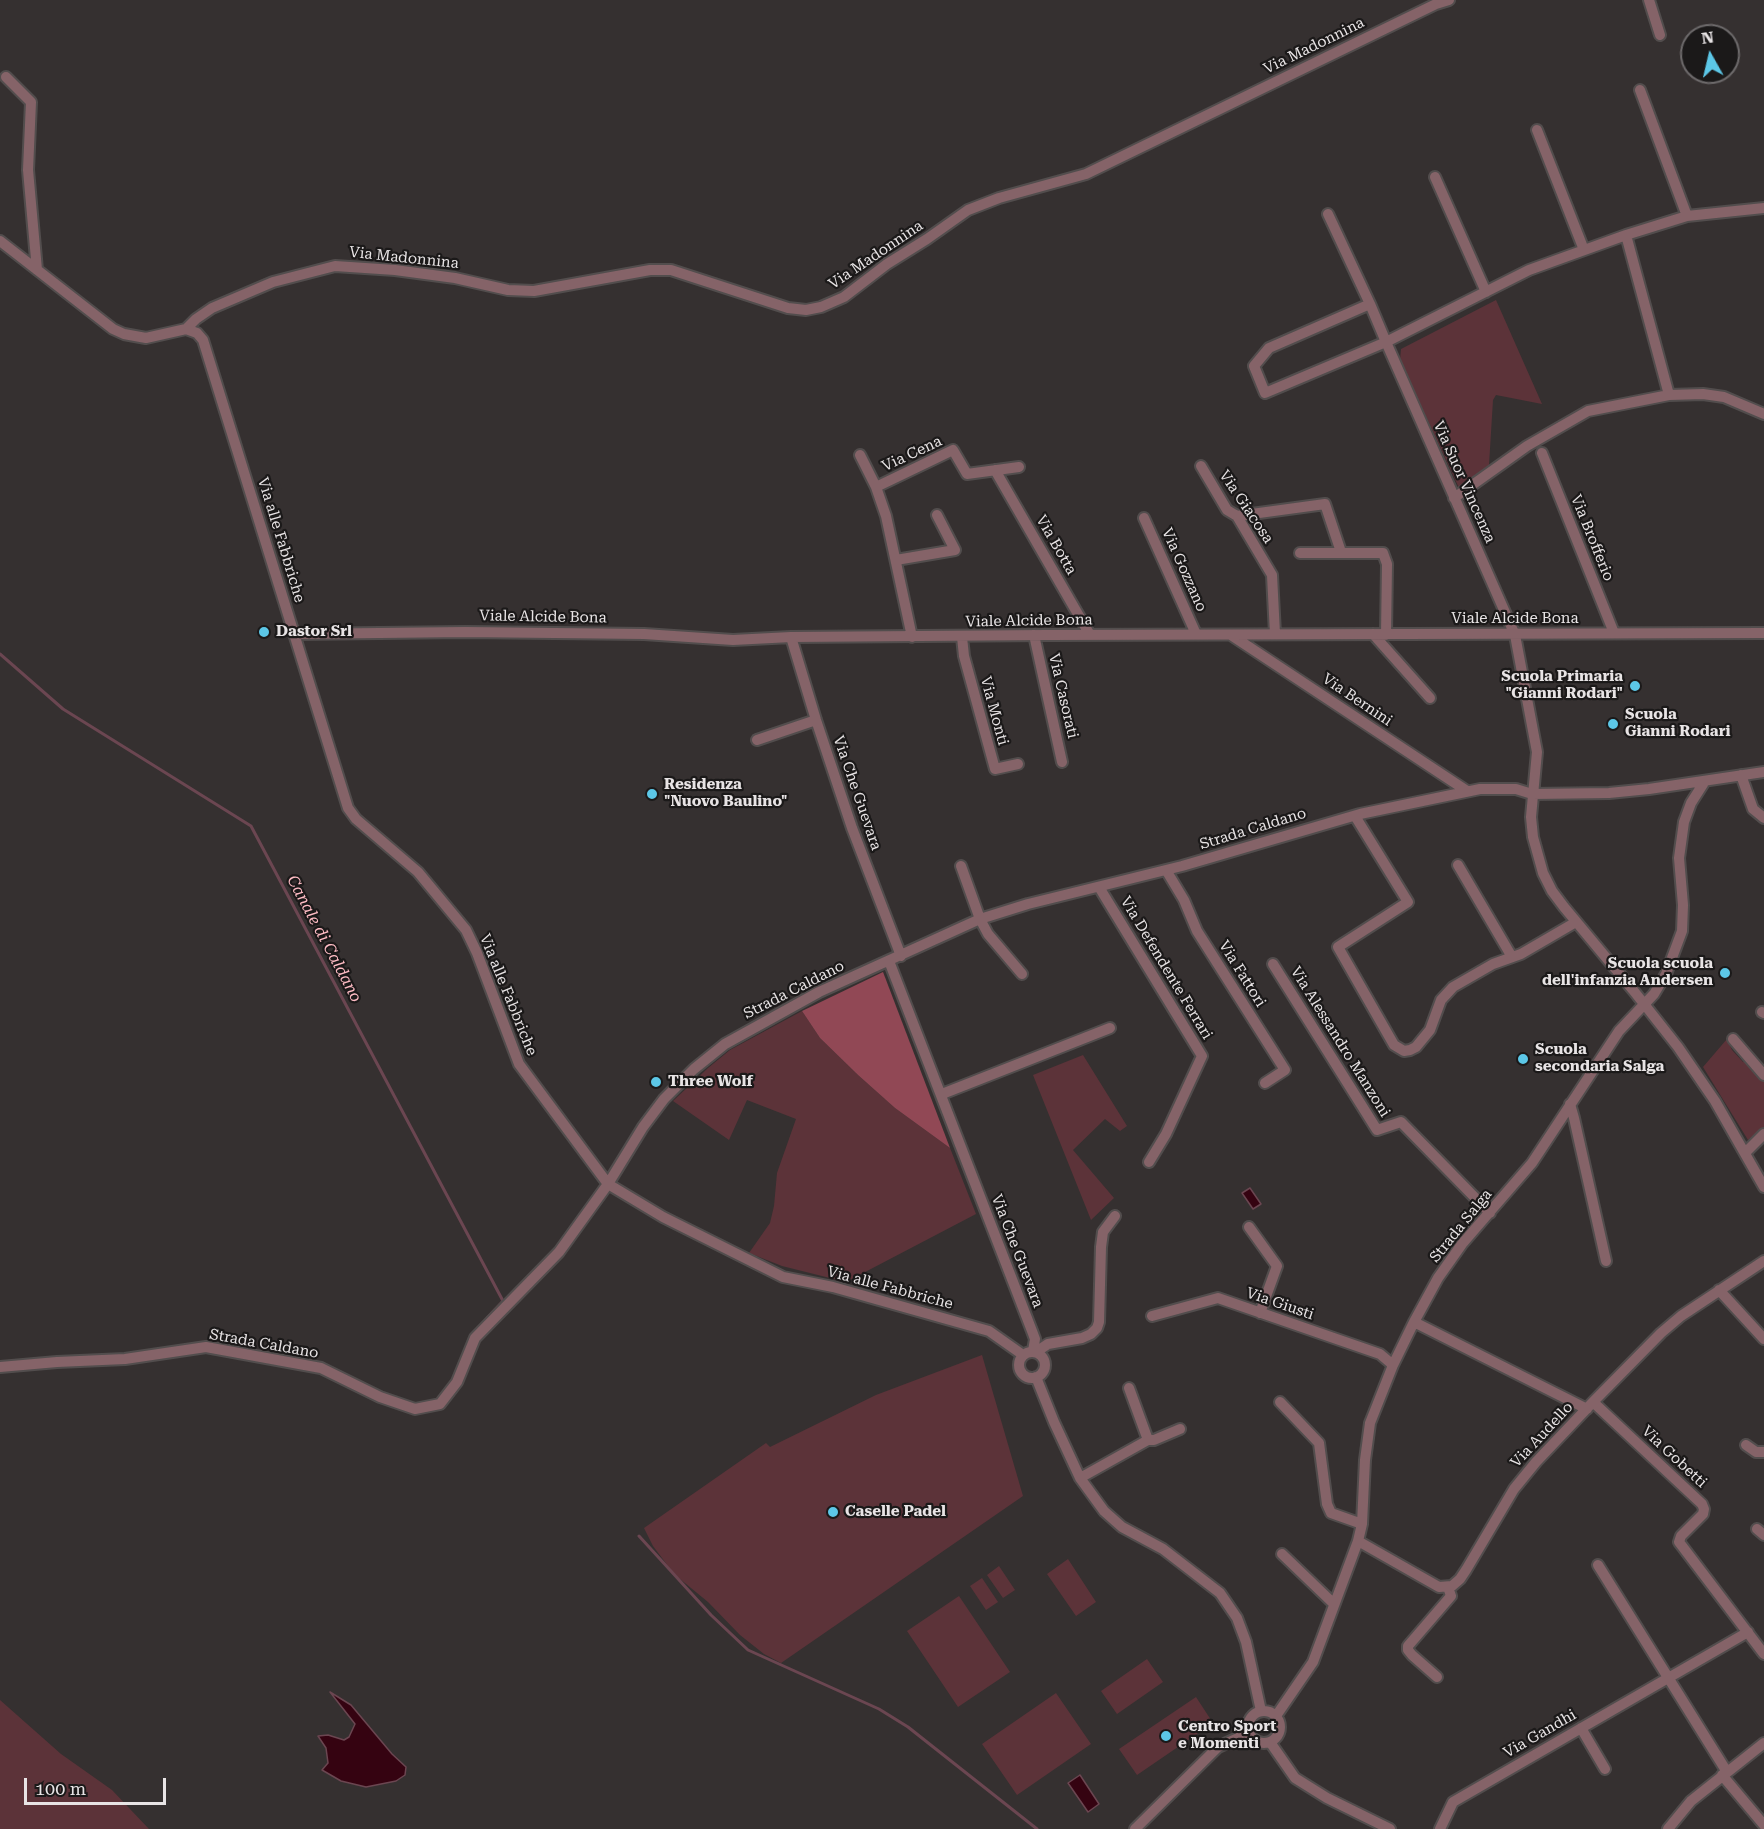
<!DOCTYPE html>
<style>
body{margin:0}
#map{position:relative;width:1764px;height:1829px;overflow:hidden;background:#353030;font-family:"Roboto Serif",serif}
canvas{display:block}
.north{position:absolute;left:1680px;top:24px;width:60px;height:60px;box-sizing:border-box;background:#1b1919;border:2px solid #6d6a6b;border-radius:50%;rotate:352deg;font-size:16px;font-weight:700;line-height:24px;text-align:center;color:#e8e4e5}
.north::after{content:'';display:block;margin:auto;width:21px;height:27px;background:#5cc7e7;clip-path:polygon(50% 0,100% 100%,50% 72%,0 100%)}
.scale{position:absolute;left:24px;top:1778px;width:142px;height:27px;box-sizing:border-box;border:3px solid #e8e4e5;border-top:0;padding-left:8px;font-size:18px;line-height:21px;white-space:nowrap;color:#e8e4e5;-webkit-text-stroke:4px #1b1919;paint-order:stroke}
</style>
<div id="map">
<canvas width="1764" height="1829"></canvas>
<div class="north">N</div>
<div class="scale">100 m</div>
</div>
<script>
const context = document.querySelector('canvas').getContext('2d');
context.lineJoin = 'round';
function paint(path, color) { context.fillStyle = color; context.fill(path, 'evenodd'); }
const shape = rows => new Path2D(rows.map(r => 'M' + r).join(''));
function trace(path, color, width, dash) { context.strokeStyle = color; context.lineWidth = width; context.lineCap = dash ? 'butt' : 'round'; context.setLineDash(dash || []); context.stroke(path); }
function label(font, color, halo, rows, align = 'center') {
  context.font = font + ' "Roboto Serif",serif'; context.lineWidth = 4.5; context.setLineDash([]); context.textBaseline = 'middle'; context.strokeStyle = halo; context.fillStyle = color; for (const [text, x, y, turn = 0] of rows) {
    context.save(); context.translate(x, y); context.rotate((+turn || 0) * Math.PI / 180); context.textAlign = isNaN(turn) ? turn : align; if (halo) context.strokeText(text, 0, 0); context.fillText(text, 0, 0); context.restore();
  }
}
const green = shape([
 [1496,300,1542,404,1496,395,1493,400,1489,465,1459,488,1400,360,1401,349],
 [802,1011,820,1038,858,1075,895,1108,950,1148,976,1214,846,1282,782,1266,749,1253,770,1223,774,1206,777,1173,796,1119,747,1100,729,1140,673,1101,708,1068,730,1050],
 [1727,1039,1731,1042,1729,1044,1732,1050,1743,1062,1746,1060,1764,1080,1764,1127,1748,1140,1703,1067],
 [1083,1055,1127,1126,1120,1131,1105,1119,1073,1150,1114,1198,1091,1220,1033,1075],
 [982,1355,1023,1496,781,1663,764,1654,740,1635,708,1602,674,1574,653,1546,644,1528,766,1443,770,1447,876,1395],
 [1068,1559,1096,1602,1076,1616,1047,1574],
 [999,1566,1015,1590,1003,1598,987,1575],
 [982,1578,998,1602,986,1610,970,1586],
 [959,1596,1010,1672,958,1707,907,1631],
 [1147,1659,1163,1682,1117,1714,1101,1691],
 [1056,1693,1091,1744,1017,1795,982,1744],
 [1196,1697,1213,1723,1137,1775,1119,1749],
 [0,1700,61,1754,112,1790,149,1829,0,1829]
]);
const forest = shape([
 [883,972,950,1148,895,1108,858,1075,820,1038,802,1011]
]);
const water = shape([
 [1250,1188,1261,1204,1253,1209,1242,1193,1250,1188],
 [330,1692,351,1705,392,1754,406,1767,405,1775,396,1781,366,1787,341,1781,322,1770,328,1763,326,1748,318,1736,328,1735,344,1740,349,1737,355,1724,330,1692],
 [1080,1775,1099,1804,1088,1812,1068,1783,1080,1775]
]);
const stream = shape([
 [0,654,63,709,251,826,503,1301,487,1318],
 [639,1536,711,1615,748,1650,879,1709,908,1727,1037,1829]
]);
const minor = shape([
 [1649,0,1660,35],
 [6,77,31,102,28,170,37,270],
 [1640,90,1687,216],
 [1537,130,1584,250],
 [1435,177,1486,292],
 [1764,208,1687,216,1626,235,1529,270,1386,342,1515,635,1537,752,1531,817,1533,837,1543,873,1552,891,1564,907,1633,990,1678,1047,1715,1101,1764,1187],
 [1328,214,1370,304],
 [1626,235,1669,395],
 [0,241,113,329,124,334,146,338,186,329,197,333,203,340,348,808,356,819,418,872,466,930,477,953,519,1064,608,1184,663,1217,783,1277,833,1287,989,1331,1023,1355],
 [1370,304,1386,342,1265,393,1254,366,1269,348,1370,304],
 [186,329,196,319,212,308,273,282,335,266,395,270,455,278,508,290,534,291,650,270,671,270,788,308,806,310,821,307,844,297,887,264,927,239,968,210,999,198,1086,174,1436,4,1449,0],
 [1542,453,1614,633],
 [860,455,876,487,886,516,912,637],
 [1201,466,1227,510,1237,516,1272,575,1275,634],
 [995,470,1090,635],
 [876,487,953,450,967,474,1019,467],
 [1454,498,1527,446,1588,411,1669,395,1703,394,1724,397,1764,414],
 [1237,516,1325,504,1341,552],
 [1144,518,1196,634],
 [1300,553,1383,553,1387,564,1386,635],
 [896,560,955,550,937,515],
 [294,634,465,632,644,634,733,640,791,637,1047,635,1764,633],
 [1373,634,1430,698],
 [1034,635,1062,762],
 [1231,635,1467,791],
 [791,637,816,720,852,828,901,956],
 [962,637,964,656,995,769,1018,764],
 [757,740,816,720],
 [1741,775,1753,809,1764,818],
 [1355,816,1408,902,1338,947,1394,1045,1404,1051,1410,1050,1416,1047,1430,1030,1441,1000,1453,987,1493,964,1521,954,1576,922],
 [1458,865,1512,957],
 [961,866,980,919,988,934,1022,974],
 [1166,870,1184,900,1197,931,1285,1070,1265,1083],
 [1099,887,1202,1056,1166,1134,1149,1162],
 [889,961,1032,1331,1035,1339,1033,1351],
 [1273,964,1377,1130,1401,1122,1490,1213],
 [1762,1012,1764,1013],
 [1733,1039,1764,1075],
 [942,1094,1110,1028],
 [1570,1104,1574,1118,1606,1261],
 [1745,1153,1764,1134],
 [1249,1227,1277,1266,1260,1313],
 [1719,1290,1764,1339],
 [1152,1316,1218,1298,1380,1354,1393,1365],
 [1414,1322,1587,1409],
 '1019 1365a13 13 0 1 1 26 0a13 13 0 1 1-26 0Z',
 [1036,1352,1048,1344,1082,1338,1091,1334,1097,1328,1099,1322,1101,1247,1103,1232,1115,1216],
 [0,1367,57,1362,125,1359,206,1347,321,1368,380,1397,415,1409,440,1404,457,1382,475,1338,559,1252,608,1184,643,1127,664,1099,694,1069,725,1044,819,992,980,919,1028,904,1182,866,1360,814,1480,789,1516,789,1532,794,1609,793,1649,789,1764,772],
 [1036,1377,1054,1422,1080,1478,1104,1511,1122,1527,1163,1549,1220,1593,1237,1618,1246,1642,1261,1711],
 [1129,1388,1148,1440],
 [1280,1402,1319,1443,1327,1504,1331,1513,1362,1524],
 [1593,1402,1702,1504,1704,1509,1703,1514,1681,1536,1679,1542,1764,1654],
 [1746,1445,1756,1452,1764,1452],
 [1080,1478,1148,1440,1154,1440,1180,1429],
 [1757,1529,1764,1535],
 [1358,1541,1439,1587,1452,1586,1460,1579,1466,1570,1514,1489,1536,1462,1593,1402,1661,1333,1681,1316,1764,1261],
 [1282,1554,1334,1604],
 [1598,1565,1727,1772],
 [1437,1677,1412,1655,1408,1650,1408,1646,1451,1596,1448,1587],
 '1248 1727a16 16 0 1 1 32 0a16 16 0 1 1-32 0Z',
 [1276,1716,1313,1662,1358,1541,1362,1524,1365,1460,1370,1423,1393,1365,1414,1322,1438,1278,1462,1244,1532,1163,1619,1031,1654,994,1666,974,1682,931,1683,905,1679,858,1684,822,1691,803,1705,781],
 [1581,1728,1605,1769],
 [1270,1742,1295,1778,1327,1798,1390,1829],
 [1722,1775,1764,1825],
 [1135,1829,1218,1747,1249,1733],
 [1440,1829,1453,1802,1748,1632],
 [1668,1829,1691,1801,1764,1743]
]);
const markers = [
 [264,632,6,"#5cc7e7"],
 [1635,686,6,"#5cc7e7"],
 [1613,724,6,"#5cc7e7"],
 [652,794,6,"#5cc7e7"],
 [1725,973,6,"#5cc7e7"],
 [1523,1059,6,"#5cc7e7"],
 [656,1082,6,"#5cc7e7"],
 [833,1512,6,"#5cc7e7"],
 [1166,1736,6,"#5cc7e7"]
];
const streetNames = [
 ["Via Madonnina",1314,46,-26],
 ["Via Madonnina",876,255,-34],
 ["Via Madonnina",404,258,6],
 ["Via Cena",912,454,-25],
 ["Via Suor Vincenza",1464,482,66],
 ["Via Giacosa",1246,507,56],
 ["Via Brofferio",1592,538,68],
 ["Via alle Fabbriche",281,540,73],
 ["Via Botta",1056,545,60],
 ["Via Gozzano",1184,570,66],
 ["Viale Alcide Bona",543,617,1],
 ["Viale Alcide Bona",1515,619],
 ["Viale Alcide Bona",1029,621,-1],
 ["Via Casorati",1063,696,77],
 ["Via Bernini",1357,700,34],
 ["Via Monti",994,711,75],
 ["Via Che Guevara",857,793,71],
 ["Strada Caldano",1253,829,-17],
 ["Via Defendente Ferrari",1166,968,59],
 ["Via Fattori",1242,974,58],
 ["Strada Caldano",794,990,-27],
 ["Via alle Fabbriche",508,995,68],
 ["Via Alessandro Manzoni",1340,1042,58],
 ["Strada Salga",1461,1226,-51],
 ["Via Che Guevara",1017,1251,69],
 ["Via alle Fabbriche",890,1288,15],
 ["Via Giusti",1280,1304,19],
 ["Strada Caldano",264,1344,10],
 ["Via Audello",1542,1435,-47],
 ["Via Gobetti",1674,1457,43],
 ["Via Gandhi",1540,1734,-30]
];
const poiNames = [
 ["Dastor Srl",276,632],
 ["Scuola Primaria",1623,677,"right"],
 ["\"Gianni Rodari\"",1623,694,"right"],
 ["Scuola",1625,715],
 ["Gianni Rodari",1625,732],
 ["Residenza",664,785],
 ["\"Nuovo Baulino\"",664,802],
 ["Scuola scuola",1713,964,"right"],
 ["dell'infanzia Andersen",1713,981,"right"],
 ["Scuola",1535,1050],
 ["secondaria Salga",1535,1067],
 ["Three Wolf",668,1082],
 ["Caselle Padel",845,1512],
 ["Centro Sport",1178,1727],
 ["e Momenti",1178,1744]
];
const waterNames = [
 ["Canale di Caldano",324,939,62]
];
paint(green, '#5c3339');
paint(forest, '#914855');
paint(water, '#350311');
trace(water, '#6b4651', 1.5);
trace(stream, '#6b4651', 3);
trace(minor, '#524d4d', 14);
trace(minor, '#856368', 10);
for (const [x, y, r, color] of markers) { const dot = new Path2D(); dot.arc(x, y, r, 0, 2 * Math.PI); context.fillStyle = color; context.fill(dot); trace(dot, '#1b1919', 2); }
label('15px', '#e8e4e5', '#1b1919', streetNames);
label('bold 15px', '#e8e4e5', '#1b1919', poiNames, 'left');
label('italic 16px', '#febcc4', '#1b1919', waterNames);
</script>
